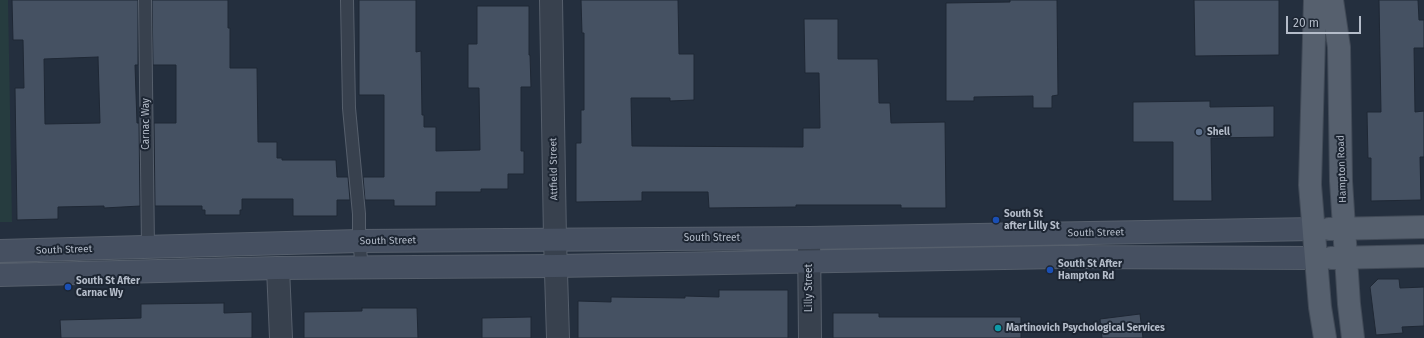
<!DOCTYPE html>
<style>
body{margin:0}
#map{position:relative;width:1424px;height:338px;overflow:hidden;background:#242f3e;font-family:"Fira Sans",sans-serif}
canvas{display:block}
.scale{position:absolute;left:1286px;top:16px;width:75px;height:18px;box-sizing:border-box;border:2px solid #b4bcc9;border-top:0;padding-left:5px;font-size:12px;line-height:14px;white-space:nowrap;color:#b4bcc9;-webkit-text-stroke:3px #1d2633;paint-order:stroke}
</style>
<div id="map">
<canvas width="1424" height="338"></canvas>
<div class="scale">20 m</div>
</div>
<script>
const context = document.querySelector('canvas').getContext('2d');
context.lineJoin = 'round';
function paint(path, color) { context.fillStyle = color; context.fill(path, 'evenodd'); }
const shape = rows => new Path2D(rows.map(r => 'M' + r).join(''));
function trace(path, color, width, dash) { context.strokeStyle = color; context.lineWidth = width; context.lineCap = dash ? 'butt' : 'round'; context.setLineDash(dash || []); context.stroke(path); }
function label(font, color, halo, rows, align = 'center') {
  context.font = font + ' "Fira Sans",sans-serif'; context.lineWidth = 4; context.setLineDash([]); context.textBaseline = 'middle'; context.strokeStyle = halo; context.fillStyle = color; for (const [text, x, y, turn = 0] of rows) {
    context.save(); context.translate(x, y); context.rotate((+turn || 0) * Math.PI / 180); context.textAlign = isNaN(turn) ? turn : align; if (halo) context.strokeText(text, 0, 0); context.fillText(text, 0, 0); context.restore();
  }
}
const green = shape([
 [0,0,8,0,12,222,0,222]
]);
const building = shape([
 [12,0,138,0,138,65,135,65,137,123,139,123,140,206,104,208,104,206,58,207,58,219,17,220,15,88,24,88,23,40,13,40,12,0],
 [98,57,100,123,45,124,44,59,98,57],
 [152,0,228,0,228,28,230,28,230,68,257,68,258,142,277,142,277,158,282,158,282,160,336,160,337,177,348,177,350,200,337,200,337,216,293,216,293,199,242,199,242,210,240,210,240,215,205,215,205,210,202,210,202,206,155,206,154,123,176,123,176,65,153,65,152,0],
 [359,0,416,0,416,52,421,51,422,115,424,115,424,127,436,127,436,151,480,150,479,88,468,88,468,44,477,44,477,6,529,6,529,55,530,55,531,87,521,87,521,151,524,151,524,174,508,174,508,189,481,189,481,192,436,192,436,206,394,206,394,200,365,200,363,177,384,177,384,95,359,95,359,0],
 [581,0,678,0,679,54,694,54,694,100,670,101,670,98,631,98,632,146,803,147,803,128,820,128,819,73,805,73,804,19,838,19,838,59,878,59,879,103,890,103,891,123,945,122,946,208,901,208,901,205,796,205,796,207,709,208,708,192,642,192,642,201,576,202,576,143,581,143,581,110,584,110,584,33,582,33,581,0],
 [1010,0,1057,0,1058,95,1052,96,1052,108,1033,108,1033,96,974,97,974,101,946,101,946,3,1010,2,1010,0],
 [1194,0,1279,0,1279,55,1195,56,1194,0],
 [1379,0,1418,0,1419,20,1424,20,1424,48,1414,48,1415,112,1424,111,1424,157,1420,157,1421,200,1371,201,1371,158,1368,158,1367,112,1381,112,1379,0],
 [1210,101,1210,107,1274,106,1274,137,1211,138,1212,201,1173,201,1173,142,1133,142,1133,102,1210,101],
 [1378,279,1399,279,1400,288,1424,287,1424,326,1402,327,1403,333,1376,335,1370,287,1378,279],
 [719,290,788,290,788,338,578,338,578,301,611,302,611,297,685,298,685,296,719,297,719,290],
 [224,303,224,313,252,312,252,338,61,338,60,320,141,318,141,304,224,303],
 [362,308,417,308,418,338,304,338,304,312,362,311,362,308],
 [833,313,879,313,879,317,1021,317,1021,338,833,338,833,313],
 [1140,314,1143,338,1102,338,1100,319,1140,314],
 [531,317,531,338,482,338,482,318,531,317]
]);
const service = shape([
 [145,0,148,247],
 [347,0,349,108,359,214,359,241,362,267]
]);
const minor = shape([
 [551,0,555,239,558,338],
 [809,238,810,338],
 [278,268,281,338]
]);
const secondary = shape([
 [0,251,359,241,809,238,1314,229],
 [0,275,278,268,556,266,1060,257,1316,258]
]);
const primary = shape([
 [1315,0,1310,185,1320,307,1325,338],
 [1332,0,1339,47,1341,181,1349,304,1353,338],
 [1329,229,1424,227],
 [1331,258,1424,256]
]);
const markers = [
 [1199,132,4,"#5c6f8a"],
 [996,220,4,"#1a4fb4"],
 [1050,270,4,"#1a4fb4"],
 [68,287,4,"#1a4fb4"],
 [998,328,4,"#0f9aa8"]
];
const streetNames = [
 ["Carnac Way",146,124,-90],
 ["Attfield Street",554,169,-91],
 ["Hampton Road",1342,169,-92],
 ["South Street",1096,233,-1],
 ["South Street",712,238],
 ["South Street",388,241,-1],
 ["South Street",64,250,-2],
 ["Lilly Street",809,288,-90]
];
const poiNames = [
 ["Shell",1207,132],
 ["South St",1004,214],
 ["after Lilly St",1004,226],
 ["South St After",1058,264],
 ["Hampton Rd",1058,276],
 ["South St After",76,281],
 ["Carnac Wy",76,293],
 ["Martinovich Psychological Services",1006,328]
];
paint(green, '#263c3f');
paint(building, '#455162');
trace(building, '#1f2835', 1);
trace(service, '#565f6c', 14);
trace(minor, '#565f6c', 24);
trace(secondary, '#565f6c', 24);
trace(primary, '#414a57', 24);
trace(service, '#38414e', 12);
trace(minor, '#38414e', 22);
trace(secondary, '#465061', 22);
trace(primary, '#56606e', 22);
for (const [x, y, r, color] of markers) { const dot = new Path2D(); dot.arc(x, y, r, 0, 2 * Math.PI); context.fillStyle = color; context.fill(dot); trace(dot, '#1d2633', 1.5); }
label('10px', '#b4bcc9', '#1d2633', streetNames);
label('bold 10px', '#b4bcc9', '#1d2633', poiNames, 'left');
</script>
